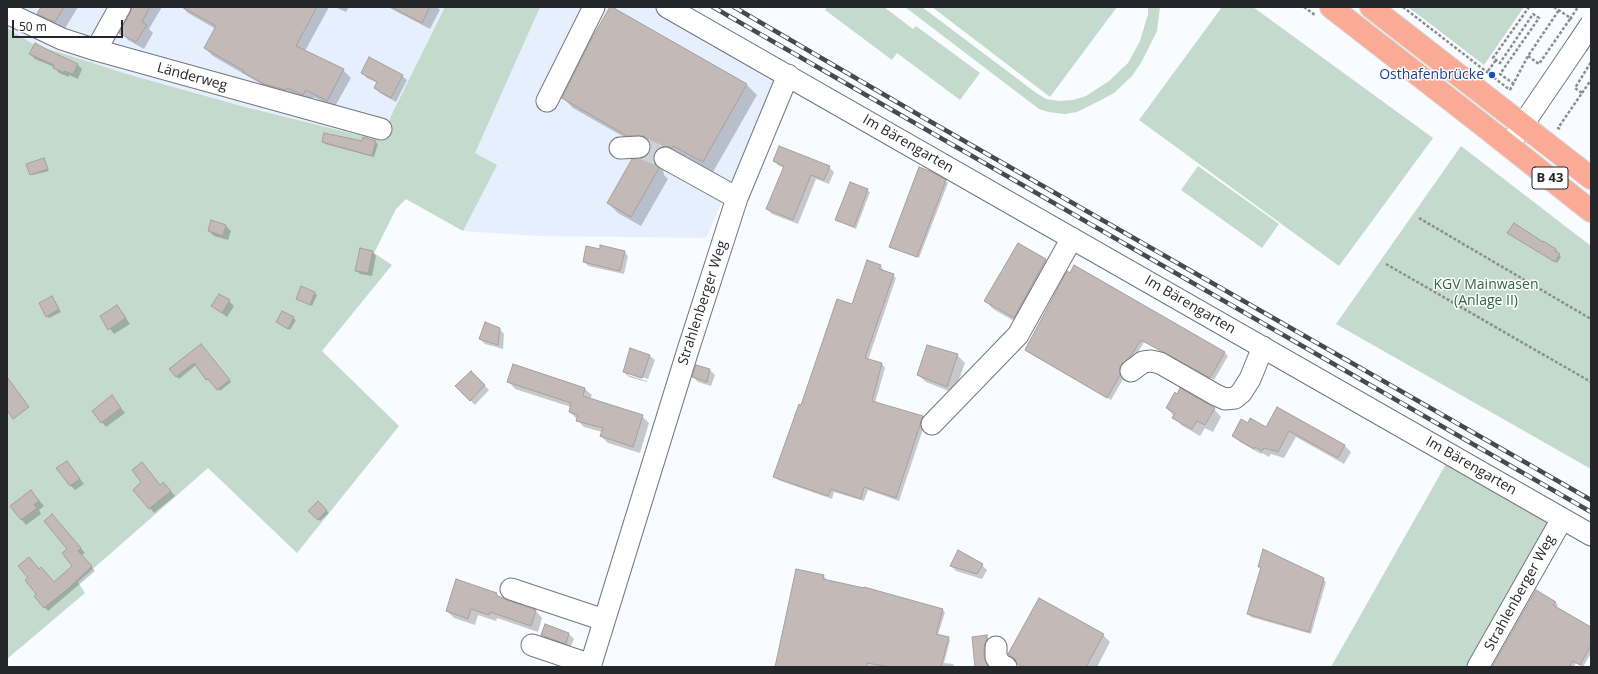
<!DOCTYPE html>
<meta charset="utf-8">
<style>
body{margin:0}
#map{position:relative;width:1598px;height:674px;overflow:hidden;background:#f8fbff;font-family:"Open Sans",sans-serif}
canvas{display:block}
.frame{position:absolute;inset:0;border:8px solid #242629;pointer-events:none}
.scale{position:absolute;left:12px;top:20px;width:111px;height:18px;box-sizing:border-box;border:2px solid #242629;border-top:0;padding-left:5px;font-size:12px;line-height:14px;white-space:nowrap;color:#242629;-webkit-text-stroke:3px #fff;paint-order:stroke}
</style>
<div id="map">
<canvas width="1598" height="674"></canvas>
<div class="frame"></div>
<div class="scale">50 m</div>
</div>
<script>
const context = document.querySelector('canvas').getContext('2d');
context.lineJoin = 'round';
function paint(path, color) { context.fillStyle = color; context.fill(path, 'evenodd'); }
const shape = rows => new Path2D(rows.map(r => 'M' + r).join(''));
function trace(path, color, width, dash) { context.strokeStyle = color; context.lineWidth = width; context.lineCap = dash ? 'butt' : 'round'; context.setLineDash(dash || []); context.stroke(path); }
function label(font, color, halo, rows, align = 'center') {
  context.font = font + ' "Open Sans",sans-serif'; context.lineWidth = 3; context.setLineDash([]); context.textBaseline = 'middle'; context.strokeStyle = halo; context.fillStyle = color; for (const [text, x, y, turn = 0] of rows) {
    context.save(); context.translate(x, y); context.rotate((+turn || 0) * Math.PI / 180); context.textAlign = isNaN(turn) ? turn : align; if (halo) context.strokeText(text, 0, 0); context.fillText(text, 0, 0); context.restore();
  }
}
const built = shape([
 [7,7,683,7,784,63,706,238,540,236,463,231,406,199,401,145,245,107,127,74,33,44,7,28]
]);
const green = shape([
 [445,7,540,7,475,153,497,165,463,231,406,199,396,209,374,253,392,265,322,351,399,426,297,553,208,468,78,582,85,593,7,659,7,28,33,44,127,74,245,107,383,141,391,116],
 [827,7,884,7,913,29,916,26,980,73,960,100,897,53,892,60,825,10],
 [905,7,922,7,1035,92,1046,99,1059,101,1073,100,1086,96,1109,81,1128,63,1140,41,1148,14,1148,7,1160,7,1157,31,1141,63,1132,76,1114,93,1103,99,1077,112,1065,114,1048,112,1039,109],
 [932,7,1117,7,1050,97],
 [1222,7,1253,7,1433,138,1339,266,1139,120],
 [1408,7,1524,7,1484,65],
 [1461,146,1591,246,1591,469,1336,324],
 [1198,166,1279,224,1262,248,1181,190],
 [1446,464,1554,525,1473,667,1331,667]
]);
const shadow = shape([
 [43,7,78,7,64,30,47,23,38,14],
 [132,7,162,7,149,29,153,33,144,49,128,40,121,32,131,13],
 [182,7,329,7,305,51,343,70,351,78,334,108,314,97,311,102,273,91,213,56,205,48,216,29,188,13],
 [335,7,349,7,346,12],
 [388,7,437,7,440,10,430,29],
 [611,7,747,85,757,95,713,172,683,155,682,157,664,163,663,169,664,175,668,179,641,226,618,213,608,203,650,153,652,146,638,145,573,108,563,98],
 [30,54,77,64,82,69,78,79,69,75,69,77,59,73,54,67,35,59],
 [362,73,402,76,407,80,396,102,380,93,375,88,378,83,367,78],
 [323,142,375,142,378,144,374,157,325,144],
 [43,159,49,171,32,175,30,173],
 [774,161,829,167,834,172,829,184,816,179,798,224,772,214,767,209,784,168,779,166],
 [945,181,948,183,919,258,892,248,890,246],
 [850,183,870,192,856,229,836,220],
 [226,226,231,231,228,240,214,236,209,231],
 [1511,235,1544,243,1556,250,1558,252,1557,253,1561,257,1557,263],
 [1018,244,1046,260,1053,268,1021,325,993,309,986,301],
 [601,250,624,251,628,256,624,274,588,266,584,261],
 [372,251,376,256,372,276,360,274,356,270],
 [880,265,883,269,883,271,893,275,896,278,868,360,882,364,885,368,875,403,922,417,926,420,899,501,868,490,864,501,834,492,832,499,778,480,775,477,801,406,853,305],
 [1068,273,1225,353,1228,356,1214,380,1144,342,1134,359,1123,369,1123,379,1111,400,1029,353,1026,350],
 [314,292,317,295,312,306,297,299],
 [52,297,61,312,49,318,47,316],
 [229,301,234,306,227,317,212,306],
 [117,306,130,324,114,334,101,316],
 [283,312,296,320,290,330,277,322],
 [499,328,504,334,503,349,485,344,480,339],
 [203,347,231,382,220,391,210,380,209,381,207,379,196,365,179,379,170,369],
 [957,355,965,363,954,393,926,382,918,375],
 [650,356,655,360,647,382,629,377,624,372],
 [628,373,648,379,647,381,628,375],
 [514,366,585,389,592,395,590,400,642,416,649,423,640,453,608,443,601,436,602,432,584,427,570,412,571,407,515,389,509,382],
 [697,366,710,370,715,375,711,386,698,382,693,377],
 [471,372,489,390,475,405,456,386],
 [112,397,125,413,106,427,93,411],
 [1167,408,1214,409,1221,417,1213,432,1205,428,1200,436,1181,425],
 [1277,408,1344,445,1351,452,1344,464,1296,437,1284,458,1271,454,1269,457,1262,453,1261,454,1240,442,1233,436,1248,424,1266,428],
 [67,462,84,484,75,490,71,486],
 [142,464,161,486,168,488,175,496,154,513,150,508,143,482],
 [31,491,44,506,39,510,41,514,26,525,11,506],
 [318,503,329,513,320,521,310,511],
 [56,519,85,553,82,555,95,571,48,611,44,607,29,578,29,558,39,570,54,583,74,566],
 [982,565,987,570,982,579,956,571,951,566],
 [1259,566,1323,579,1326,582,1311,634,1251,617,1248,614,1261,569],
 [823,576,826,578,825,581,942,610,945,612,938,635,948,638,950,640,944,663,953,664,955,667,776,667],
 [496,594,500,598,536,611,542,618,538,632,497,618,496,621,478,615,475,625,454,618,447,611],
 [1555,602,1558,605,1556,608,1591,628,1591,653,1583,667,1576,663,1574,667,1493,667],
 [545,625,569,634,574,639,570,648,547,640,542,635],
 [1103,635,1110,642,1097,667,1022,667,1009,654],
 [986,636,991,641,990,667,976,667]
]);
const building = shape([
 [41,7,64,7,55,22,37,14,41,7],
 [132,7,150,7,142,22,147,25,136,42,119,33,130,13,132,7],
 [182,7,317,7,296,46,344,69,327,101,306,90,303,95,287,88,286,90,264,84,243,72,244,71,204,48,216,26,182,7],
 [391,7,430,7,422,23,391,7],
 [610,7,612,7,747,84,703,162,673,146,672,148,665,146,659,148,655,152,653,159,655,164,659,168,631,217,607,203,632,159,645,157,649,153,651,147,649,141,644,136,627,136,562,98,592,38,610,7],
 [35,43,48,50,78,64,73,74,64,71,64,73,53,68,54,65,29,54,35,43],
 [369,57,403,75,391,98,374,88,377,82,361,73,369,57],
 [324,133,362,141,363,137,376,141,372,156,322,142,324,133],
 [779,146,830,166,824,180,811,175,793,220,766,209,784,166,773,161,779,146],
 [44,158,48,169,30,175,26,164,44,158],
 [919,167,932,172,946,180,917,257,889,247,919,167],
 [850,182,868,189,854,227,835,220,850,182],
 [211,220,226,225,223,236,208,231,211,220],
 [1514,223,1543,242,1543,241,1556,249,1555,251,1560,254,1555,262,1507,233,1514,223],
 [1018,243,1046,259,1014,318,984,301,1018,243],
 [600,245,625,251,620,271,583,262,586,246,600,249,600,245],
 [360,248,373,251,368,273,355,271,360,248],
 [867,260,881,265,879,269,894,274,865,358,882,363,872,401,923,416,896,498,864,487,861,499,831,489,828,496,773,477,799,404,801,405,837,299,852,304,867,260],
 [1074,265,1225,352,1210,378,1141,340,1131,356,1120,366,1120,375,1107,398,1025,350,1067,271,1070,273,1074,265],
 [301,286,315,292,310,305,296,299,301,286],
 [219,294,230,300,222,313,211,306,219,294],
 [52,296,59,309,46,317,39,303,52,296],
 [117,305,126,318,108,330,100,316,117,305],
 [282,311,294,317,288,329,276,322,282,311],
 [485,322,500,328,498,345,479,339,485,322],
 [201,344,230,380,217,390,208,379,206,380,194,363,176,377,169,369,201,344],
 [927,345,958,354,947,387,917,375,927,345],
 [630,348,650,355,642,378,623,372,630,348],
 [513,364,585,388,583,396,643,415,633,447,600,436,603,428,576,421,578,415,569,412,571,403,507,382,513,364],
 [696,365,710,369,707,382,692,377,696,365],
 [471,371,485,385,470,401,455,386,471,371],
 [7,377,29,407,13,419,7,410,7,377],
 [1180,388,1215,408,1205,425,1197,421,1192,429,1172,418,1175,413,1166,408,1175,392,1177,394,1180,388],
 [112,395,121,408,101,423,92,411,112,395],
 [1277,407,1345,445,1338,458,1289,431,1278,452,1264,448,1262,451,1255,447,1254,449,1232,436,1241,419,1248,423,1250,418,1266,427,1277,407],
 [67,461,80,479,70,486,56,468,67,461],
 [142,462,160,485,163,482,171,491,149,509,133,490,141,482,132,470,142,462],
 [31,490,39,501,34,505,37,508,21,520,10,506,31,490],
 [318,501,327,510,318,520,308,511,318,501],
 [52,514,81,548,78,551,92,566,69,588,44,608,34,596,36,594,25,580,28,578,18,566,29,557,39,569,41,567,54,582,72,566,62,553,67,549,44,521,52,514],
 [1263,549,1324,578,1309,632,1247,614,1261,567,1258,567,1263,549],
 [958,550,983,564,977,574,950,566,958,550],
 [796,569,824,575,823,579,864,588,864,587,943,609,936,634,949,637,941,667,890,667,867,663,866,667,775,667,796,569],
 [456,579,497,593,496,595,507,600,536,610,531,626,490,612,489,615,471,609,468,619,446,611,456,579],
 [1536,590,1556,602,1553,605,1591,627,1591,645,1580,665,1573,661,1569,667,1492,667,1536,590],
 [1039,598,1104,634,1086,667,1023,667,1017,664,1015,659,1009,655,1008,654,1039,598],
 [545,624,569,633,566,644,541,635,545,624],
 [987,635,987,639,984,647,984,657,988,667,975,667,972,637,987,635]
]);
const minorTunnel = shape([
 [639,147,665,158]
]);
const path = shape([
 [1304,7,1315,15],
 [1403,7,1510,90],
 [1554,7,1572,19],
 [1528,56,1539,64,1570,19],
 [1488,71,1496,60],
 [1514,84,1500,74,1539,18,1533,14,1500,63,1493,58,1529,7],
 [1510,90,1528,56,1559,10],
 [1582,93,1591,80],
 [1560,129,1558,128,1582,93,1575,88,1591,62],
 [1419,218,1591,319],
 [1386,264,1591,382]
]);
const minor = shape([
 [667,7,1591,535],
 [7,13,62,39,96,50,381,129],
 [96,50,120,7],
 [547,101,594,7],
 [1509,145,1577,45],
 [620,148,639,147],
 [665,158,737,198],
 [1131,371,1143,362,1151,361,1160,363,1216,395,1225,399,1235,398,1241,393,1250,379,1263,347],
 [932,424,1018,335,1072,238],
 [511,589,604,620],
 [532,645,591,665],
 [996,647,996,657,1001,665,1006,667],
 [590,667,688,350,737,198,788,75],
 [1478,667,1562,519]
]);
const major = shape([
 [1331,7,1484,126,1591,211],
 [1371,7,1591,178]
]);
const rail = shape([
 [713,7,1591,512],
 [734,7,919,115,1591,500]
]);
const pathBridge = shape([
 [1570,19,1578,7]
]);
const minorBridge = shape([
 [1577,45,1591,24]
]);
const markers = [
 [1492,75,4,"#1a4fb4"]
];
const shields = [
 [1550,178,36]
];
const shieldNames = [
 ["B 43",1550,178]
];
const transitNames = [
 ["Osthafenbrücke",1484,75]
];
const streetNames = [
 ["Länderweg",192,77,15],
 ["Im Bärengarten",908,144,30],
 ["Strahlenberger Weg",703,303,-72],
 ["Im Bärengarten",1190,305,30],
 ["Im Bärengarten",1471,466,30],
 ["Strahlenberger Weg",1520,593,-61]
];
const parkNames = [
 ["KGV Mainwasen",1486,285],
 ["(Anlage II)",1486,301]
];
paint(built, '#e6effd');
paint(green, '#c4dacd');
paint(shadow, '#0003');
paint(building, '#c3b9b7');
trace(building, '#a89f9d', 1);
trace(minorTunnel, '#ced0d4', 21, [21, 10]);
trace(minor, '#73777e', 23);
trace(major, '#d8d8d8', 24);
trace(path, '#8b8d91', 2.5, [3, 2]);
trace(minor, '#fff', 21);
trace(major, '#fbaa95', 22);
trace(rail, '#47494c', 4.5);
trace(rail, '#fff', 3, [9]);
trace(minorBridge, '#73777e', 23, []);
trace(pathBridge, '#8b8d91', 2.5, [3, 2]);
trace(minorBridge, '#fff', 21);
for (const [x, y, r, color] of markers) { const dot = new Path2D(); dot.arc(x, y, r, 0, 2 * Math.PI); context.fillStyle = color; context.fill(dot); trace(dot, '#fff', 1.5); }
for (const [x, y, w] of shields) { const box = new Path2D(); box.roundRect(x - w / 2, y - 11, w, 22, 3); context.fillStyle = '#fff'; context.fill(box); trace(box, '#242629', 1); }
label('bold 13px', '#242629', null, shieldNames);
label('14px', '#164399', '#fff', transitNames, 'right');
label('14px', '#242629', '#fff', streetNames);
label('14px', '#2d6349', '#fff', parkNames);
</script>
